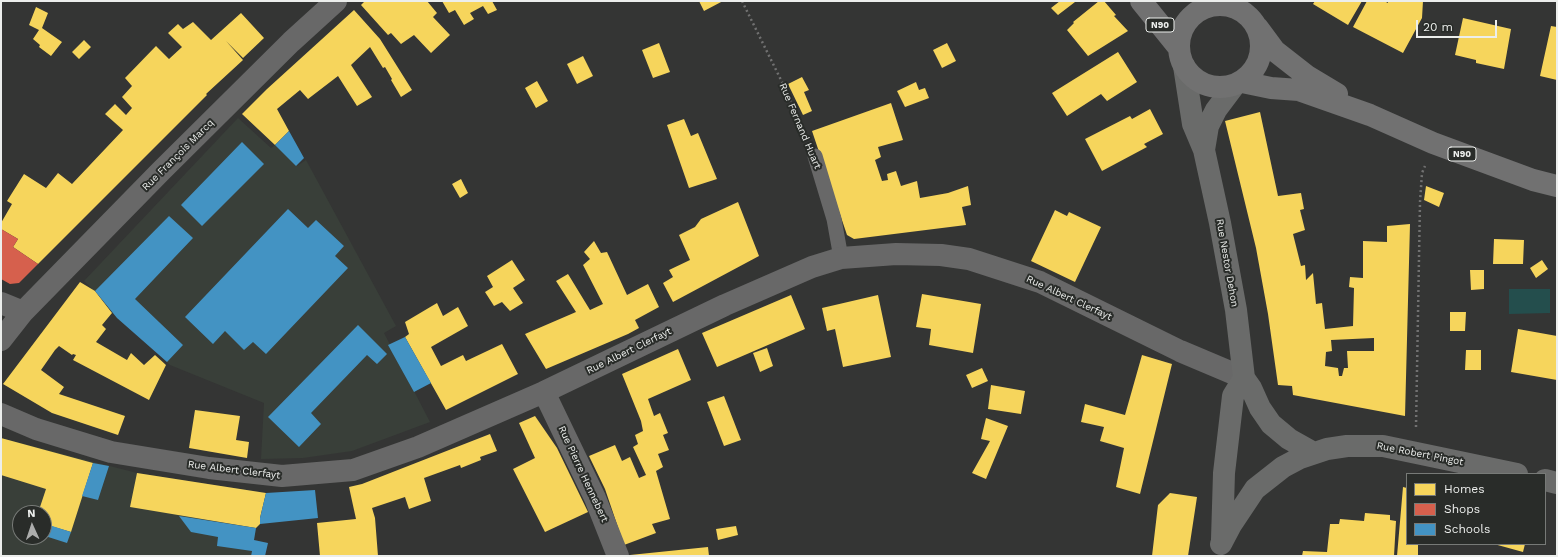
<!DOCTYPE html>
<meta charset="utf-8">
<style>
body{margin:0}
#map{position:relative;width:1558px;height:557px;overflow:hidden;background:#343534;font-family:"Work Sans",sans-serif}
canvas{display:block}
.frame{position:absolute;inset:0;border:2px solid #eceeec;pointer-events:none}
.legend{position:absolute;left:1406px;top:473px;width:140px;height:72px;box-sizing:border-box;background:#292c29;border:1px solid #777a77;margin:0;padding:5px 7px;list-style:none;font-size:12px;color:#eceeec}
.legend li{display:flex;align-items:center;gap:8px;height:20px}
.legend b{width:20px;border:1px solid #777a77}
.north{position:absolute;left:12px;top:505px;width:40px;height:40px;box-sizing:border-box;background:#292c29;border:1px solid #777a77;border-radius:50%;rotate:357deg;font-size:11px;font-weight:700;line-height:16px;text-align:center;color:#eceeec}
.north::after{content:'';display:block;margin:auto;width:14px;height:18px;background:#acadac;clip-path:polygon(50% 0,100% 100%,50% 72%,0 100%)}
.scale{position:absolute;left:1416px;top:20px;width:81px;height:18px;box-sizing:border-box;border:2px solid #eceeec;border-top:0;padding-left:5px;font-size:12px;line-height:14px;white-space:nowrap;color:#eceeec;-webkit-text-stroke:3px #292c29;paint-order:stroke}
</style>
<div id="map">
<canvas width="1558" height="557"></canvas>
<div class="frame"></div>
<ul class="legend">
<li><b style="height:11px;background:#f6d55c"></b>Homes</li>
<li><b style="height:11px;background:#d6604d"></b>Shops</li>
<li><b style="height:11px;background:#4393c3"></b>Schools</li>
</ul>
<div class="north">N</div>
<div class="scale">20 m</div>
</div>
<script>
const context = document.querySelector('canvas').getContext('2d');
context.lineJoin = 'round';
function paint(path, color) { context.fillStyle = color; context.fill(path, 'evenodd'); }
const shape = rows => new Path2D(rows.map(r => 'M' + r).join(''));
function trace(path, color, width, dash) { context.strokeStyle = color; context.lineWidth = width; context.lineCap = dash ? 'butt' : 'round'; context.setLineDash(dash || []); context.stroke(path); }
function label(font, color, halo, rows, align = 'center') {
  context.font = font + ' "Work Sans",sans-serif'; context.lineWidth = 4; context.setLineDash([]); context.textBaseline = 'middle'; context.strokeStyle = halo; context.fillStyle = color; for (const [text, x, y, turn = 0] of rows) {
    context.save(); context.translate(x, y); context.rotate((+turn || 0) * Math.PI / 180); context.textAlign = isNaN(turn) ? turn : align; if (halo) context.strokeText(text, 0, 0); context.fillText(text, 0, 0); context.restore();
  }
}
const built = shape([
 [238,118,271,148,277,144,297,166,306,160,396,326,384,333,430,422,352,451,303,458,261,459,264,403,170,365,84,281],
 [1,438,137,473,266,493,256,528,251,556,1,556],
 [20,513,44,513,44,537,20,537]
]);
const water = shape([
 [1509,289,1550,289,1550,313,1509,314]
]);
const homes = shape([
 [365,1,427,1,437,13,433,17,450,35,431,53,414,35,401,44,391,33,388,35,361,5],
 [442,1,492,1,497,10,488,14,483,6,470,13,474,19,464,25,455,10,449,13],
 [699,1,723,1,704,11],
 [1060,1,1074,1,1075,2,1058,15,1051,8],
 [1099,1,1104,1,1116,15,1114,16,1128,31,1088,56,1067,30,1074,23,1073,22],
 [1315,1,1362,1,1348,25,1313,4],
 [1367,1,1384,1,1388,3,1388,1,1423,1,1422,18,1403,53,1353,27],
 [36,7,48,13,42,28,62,42,51,56,39,47,40,45,33,39,39,30,29,25],
 [354,10,380,39,412,90,401,97,391,80,392,79,385,67,383,68,370,47,351,65,372,97,357,106,338,76,308,99,300,90,277,109,289,131,275,145,242,114,267,89],
 [241,13,264,38,243,58,226,41,243,60,206,94,207,95,38,264,13,247,18,239,1,229,1,223,12,204,7,201,24,174,46,188,58,173,72,184,123,130,105,114,115,104,126,115,132,108,122,97,132,86,125,78,156,46,169,59,182,47,168,33,178,24,183,29,193,22,211,40],
 [1463,18,1511,29,1504,69,1476,63,1476,60,1455,55],
 [1551,26,1557,27,1557,80,1540,76],
 [84,40,91,47,79,59,72,52],
 [659,43,670,72,653,78,642,50],
 [947,43,956,61,942,68,933,50],
 [1118,52,1137,82,1107,101,1101,94,1067,116,1052,93],
 [583,56,593,76,577,84,567,64],
 [802,77,809,90,804,92,812,111,803,115,788,84],
 [537,81,548,101,536,108,525,88],
 [916,82,919,90,925,88,929,98,905,107,897,91],
 [891,103,903,140,878,147,881,157,875,160,882,181,888,180,887,174,896,171,901,186,917,181,920,198,948,193,968,186,971,205,962,207,966,225,854,239,847,235,812,131],
 [1150,109,1163,134,1144,144,1147,147,1102,171,1085,139,1130,116,1132,119],
 [1260,112,1278,196,1301,193,1304,209,1300,210,1305,230,1293,234,1301,266,1305,265,1306,280,1313,273,1316,304,1322,303,1325,329,1353,326,1354,288,1349,287,1350,277,1363,278,1363,241,1387,242,1387,226,1410,224,1405,416,1293,395,1292,386,1278,385,1268,314,1256,248,1225,121],
 [1374,338,1374,351,1347,351,1348,368,1344,368,1342,376,1339,376,1338,368,1325,366,1326,352,1332,351,1331,340],
 [684,119,691,136,698,133,717,179,689,188,667,125],
 [461,179,468,193,460,198,452,184],
 [1426,186,1444,193,1439,207,1424,200],
 [738,202,759,256,673,302,663,283,673,277,669,270,690,260,679,235,695,227,701,219],
 [1055,210,1067,216,1069,212,1101,227,1075,282,1031,261],
 [1494,239,1524,240,1523,264,1493,264],
 [594,241,601,253,607,252,627,295,648,284,659,307,635,320,639,328,628,334,546,369,525,334,576,312,556,281,568,274,590,310,603,304,583,265,590,259,584,252],
 [512,260,525,280,513,288,523,303,510,311,502,302,494,306,485,292,493,287,487,276],
 [1542,260,1548,269,1536,278,1530,268],
 [1470,270,1484,270,1484,289,1471,290],
 [80,282,95,291,112,313,102,325,106,329,96,342,127,360,131,353,144,365,155,355,166,365,149,400,73,360,76,355,73,354,72,355,59,346,55,350,41,370,64,387,59,394,125,416,118,435,52,413,3,384],
 [922,294,981,304,973,353,929,345,931,329,916,327],
 [791,295,805,329,717,367,702,333],
 [878,295,891,357,843,367,835,329,827,331,822,308],
 [437,303,443,316,458,307,468,326,431,347,441,366,463,355,466,361,502,344,518,374,446,410,405,337,409,334,405,322],
 [1450,312,1466,312,1465,331,1450,331],
 [1518,329,1557,336,1557,380,1511,372],
 [767,348,773,366,760,372,753,353],
 [678,349,691,380,648,399,654,416,660,413,668,433,663,435,669,450,658,454,663,467,656,471,670,519,652,524,656,533,624,545,605,489,589,456,615,445,622,461,630,457,639,478,646,475,633,447,638,444,635,435,643,431,641,421,622,374],
 [1466,350,1481,350,1481,370,1465,370],
 [1142,355,1172,364,1140,494,1116,487,1124,448,1100,441,1104,427,1081,422,1085,404,1125,415],
 [982,368,988,381,972,388,966,375],
 [991,385,1025,391,1021,414,988,409],
 [724,396,741,440,724,446,707,402],
 [195,410,240,416,236,440,249,442,247,458,189,448],
 [535,416,557,448,588,512,545,532,513,469,535,458,519,423],
 [986,418,1008,426,986,479,972,473,990,441,981,439],
 [490,434,497,451,480,457,481,460,461,468,460,465,424,478,431,501,409,509,405,497,372,508,375,518,378,556,320,556,317,523,356,519,349,487,362,484],
 [1,438,93,463,71,532,44,524,44,513,38,513,46,489,1,475],
 [137,473,266,493,260,518,260,524,256,528,130,507],
 [1403,487,1407,488,1407,544,1418,544,1418,556,1397,556],
 [1170,493,1197,497,1188,556,1152,556,1158,505],
 [1365,513,1390,515,1390,520,1396,521,1394,556,1302,556,1303,551,1327,552,1330,524,1339,524,1340,519,1364,521],
 [736,526,738,535,718,540,716,529],
 [1494,544,1525,544,1523,552],
 [708,547,709,556,630,556,630,555]
]);
const shops = shape([
 [1,229,18,239,13,247,38,264,19,283,10,284,1,279]
]);
const schools = shape([
 [289,131,304,158,296,166,275,145],
 [242,142,264,164,202,226,181,205],
 [288,209,308,228,316,220,344,246,335,256,348,268,266,354,253,342,244,350,225,331,213,344,185,317],
 [169,216,193,238,135,299,183,345,167,362,117,318,95,291],
 [358,325,387,354,377,364,367,355,311,413,321,424,299,447,268,417],
 [405,337,431,383,414,392,388,345],
 [93,463,109,466,98,500,82,496],
 [315,490,318,518,260,524,260,518,266,493],
 [179,516,256,528,254,540,268,543,265,556,251,556,252,551,217,546,218,537,191,532],
 [49,525,71,532,67,543,45,536]
]);
const path = shape([
 [742,1,782,82,807,138],
 [1416,427,1420,202,1422,173,1425,166]
]);
const lane = shape([
 [815,156,834,219,841,258]
]);
const street = shape([
 [1,303,23,312],
 [1,340,23,312,161,171,291,42,336,1],
 [544,392,595,498,618,556],
 [1,414,36,429,111,452,209,468,282,476,353,470,418,447,544,392,725,305,812,267,841,258,896,254,941,255,969,259,1040,282,1180,351,1244,378]
]);
const secondary = shape([
 [1184,66,1193,124,1204,150,1220,223,1236,310,1244,378,1251,388,1260,408,1271,424,1289,439,1314,453],
 [1204,150,1208,126,1216,110,1234,86],
 [1545,480,1557,483],
 [1222,539,1224,473,1233,396,1244,378],
 [1221,544,1231,525,1255,489,1283,467,1300,458,1327,449,1347,446,1383,446,1517,474]
]);
const primary = shape([
 [1141,1,1179,48],
 '1179 46a41 41 0 1 1 82 0a41 41 0 1 1-82 0Z',
 [1258,28,1275,51,1307,76,1337,94],
 [1242,82,1271,88,1299,90,1370,115,1433,143,1533,180,1557,186]
]);
const shields = [
 [1160,25,28],
 [1462,154,28]
];
const shieldNames = [
 ["N90",1160,25],
 ["N90",1462,154]
];
const streetNames = [
 ["Rue Fernand Huart",800,126,67],
 ["Rue François Marcq",178,155,-45],
 ["Rue Nestor Dehon",1227,263,80],
 ["Rue Albert Clerfayt",1069,298,25],
 ["Rue Albert Clerfayt",629,351,-26],
 ["Rue Robert Pingot",1420,454,11],
 ["Rue Albert Clerfayt",234,470,7],
 ["Rue Pierre Hennebert",583,474,65]
];
paint(built, '#393f39');
paint(water, '#244e4d');
paint(homes, '#f6d55c');
paint(shops, '#d6604d');
paint(schools, '#4393c3');
trace(path, '#717171', 2.5, [2, 3]);
trace(lane, '#686868', 15);
trace(street, '#686868', 22);
trace(secondary, '#6a6b6a', 22);
trace(primary, '#717171', 22);
for (const [x, y, w] of shields) { const box = new Path2D(); box.roundRect(x - w / 2, y - 7, w, 14, 3); context.fillStyle = '#292c29'; context.fill(box); trace(box, '#eceeec', 1); }
label('bold 9px', '#eceeec', null, shieldNames);
label('10px', '#eceeec', '#292c29', streetNames);
</script>
